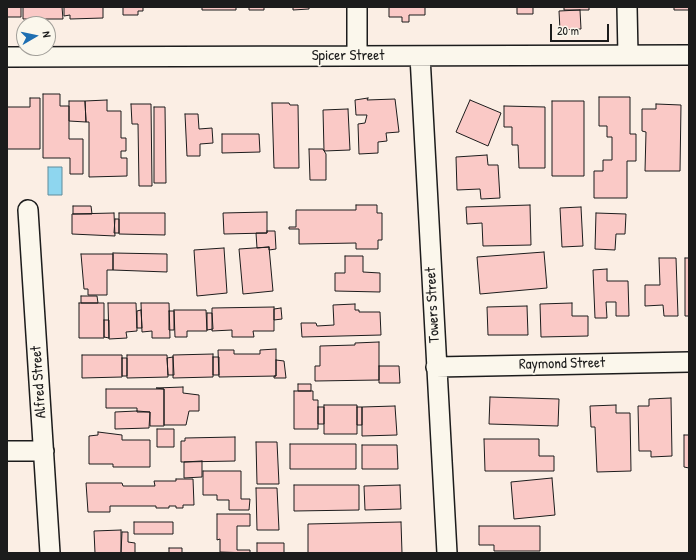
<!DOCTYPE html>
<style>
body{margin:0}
#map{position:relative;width:696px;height:560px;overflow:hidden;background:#fbeee4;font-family:"Patrick Hand",sans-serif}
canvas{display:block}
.frame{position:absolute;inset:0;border:8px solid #1c1c1c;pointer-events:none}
.north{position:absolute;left:16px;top:16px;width:40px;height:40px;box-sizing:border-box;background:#fbf7ec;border:1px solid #a29f99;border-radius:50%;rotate:81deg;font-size:11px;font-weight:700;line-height:16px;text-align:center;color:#1c1c1c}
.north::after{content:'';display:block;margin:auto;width:14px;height:18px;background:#1f6fb2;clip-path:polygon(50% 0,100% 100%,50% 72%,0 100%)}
.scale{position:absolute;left:550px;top:24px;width:59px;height:18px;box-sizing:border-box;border:2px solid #1c1c1c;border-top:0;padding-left:5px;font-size:12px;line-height:14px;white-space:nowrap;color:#1c1c1c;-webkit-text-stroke:3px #fbf7ec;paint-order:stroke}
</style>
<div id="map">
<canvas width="696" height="560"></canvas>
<div class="frame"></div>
<div class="north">N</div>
<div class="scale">20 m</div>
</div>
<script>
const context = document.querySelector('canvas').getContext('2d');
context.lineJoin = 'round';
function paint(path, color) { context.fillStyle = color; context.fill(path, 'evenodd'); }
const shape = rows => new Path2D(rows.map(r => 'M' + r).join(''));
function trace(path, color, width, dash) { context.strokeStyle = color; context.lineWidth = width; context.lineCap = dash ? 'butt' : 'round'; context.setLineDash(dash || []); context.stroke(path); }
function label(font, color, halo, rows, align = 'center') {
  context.font = font + ' "Patrick Hand",sans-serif'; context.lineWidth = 3.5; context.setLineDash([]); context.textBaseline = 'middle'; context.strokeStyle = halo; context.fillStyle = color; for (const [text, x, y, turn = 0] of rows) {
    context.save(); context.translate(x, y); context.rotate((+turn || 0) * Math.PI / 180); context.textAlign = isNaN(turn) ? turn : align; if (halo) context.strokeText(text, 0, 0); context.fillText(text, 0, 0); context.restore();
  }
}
const water = shape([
 [48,167,62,167,62,195,48,195,48,167]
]);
const building = shape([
 [7,7,21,7,21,17,7,17,7,7],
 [23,7,62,7,63,19,23,19,23,7],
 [64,7,103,7,103,18,70,19,70,15,64,16,64,7],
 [123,7,143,7,143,11,138,11,138,15,123,15,123,7],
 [202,7,236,7,236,10,202,10,202,7],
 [249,7,264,7,264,10,249,10,249,7],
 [293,7,309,7,309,9,293,10,293,7],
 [389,7,425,7,425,15,409,15,409,22,402,22,402,17,389,17,389,7],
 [517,7,533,7,533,14,517,14,517,7],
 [564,7,589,7,589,10,564,10,564,7],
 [674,7,689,7,689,10,674,10,674,7],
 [580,10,581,29,560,30,559,11,580,10],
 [43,94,60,94,60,106,69,106,69,139,83,139,83,174,70,174,70,158,43,158,43,94],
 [599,97,630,97,630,134,636,134,636,161,627,161,627,198,594,198,594,171,603,171,603,160,612,160,612,137,607,137,607,126,599,126,599,97],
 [30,98,40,98,40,149,7,149,7,107,30,107,30,98],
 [368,98,367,100,395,99,399,132,386,133,387,141,378,142,378,153,359,154,358,124,365,123,367,115,356,115,355,100,368,98],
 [107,100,107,111,121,111,121,138,126,138,126,151,121,151,121,158,127,158,127,176,89,177,89,122,86,122,85,101,107,100],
 [470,100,501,113,488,146,456,132,470,100],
 [69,101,85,101,86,122,69,121,69,101],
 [552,101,584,101,584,176,552,176,552,101],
 [272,103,289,103,290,105,298,105,299,168,274,168,272,103],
 [131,104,151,104,152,186,139,186,138,124,132,124,131,104],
 [656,104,681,105,680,171,645,171,646,132,642,131,642,109,656,109,656,104],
 [504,106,545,107,545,168,519,168,518,145,512,145,512,127,504,127,504,106],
 [154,107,165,107,166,183,154,183,154,107],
 [348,109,350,150,324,151,323,110,348,109],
 [185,114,198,114,199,129,212,128,213,143,200,144,200,156,187,156,185,114],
 [222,134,259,134,260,152,222,153,222,134],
 [309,149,323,149,326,154,326,180,310,180,309,149],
 [487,155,488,165,498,165,500,198,481,199,480,189,457,190,456,157,487,155],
 [356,205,377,205,377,213,382,213,382,240,378,240,378,249,356,249,356,243,299,244,299,229,289,229,289,227,296,227,296,210,356,210,356,205],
 [530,205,531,245,483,246,482,223,467,224,466,207,530,205],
 [73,206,91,206,92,214,73,214,73,206],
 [581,207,583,246,562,247,560,208,581,207],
 [267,212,267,233,224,234,223,213,267,212],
 [114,213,115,236,72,234,72,214,114,213],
 [119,213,165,213,165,235,119,234,119,213],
 [596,213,626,214,625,234,616,234,615,250,595,249,596,213],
 [115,219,119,219,119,233,114,233,115,219],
 [267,231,275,231,276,249,269,250,269,247,257,248,256,233,267,233,267,231],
 [269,247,273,291,243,294,239,249,269,247],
 [224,248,227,293,197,296,194,250,224,248],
 [544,252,547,288,480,294,477,257,544,252],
 [113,253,167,254,167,272,113,270,113,253],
 [81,254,113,254,113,270,107,270,107,295,88,295,88,289,84,289,81,254],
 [345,256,363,256,363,272,380,273,380,292,335,291,335,273,345,273,345,256],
 [659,258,676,258,678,316,664,316,663,305,645,306,645,285,660,285,659,258],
 [685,258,689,258,689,316,685,316,685,258],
 [607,269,607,281,628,281,629,316,616,316,616,302,606,302,607,318,595,318,593,270,607,269],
 [81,296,97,296,98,303,81,303,81,296],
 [79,303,104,303,104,338,79,338,79,303],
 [108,303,136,303,137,331,126,332,127,338,109,339,108,303],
 [141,303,169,303,170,338,152,338,152,331,142,332,141,303],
 [572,303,572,316,588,316,588,336,541,337,540,304,572,303],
 [355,304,355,310,359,310,359,312,380,312,381,335,302,337,301,323,316,323,317,326,334,325,333,305,355,304],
 [527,306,528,335,488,335,487,307,527,306],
 [274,307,274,331,253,331,254,337,232,337,232,330,212,331,212,308,274,307],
 [281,308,282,319,274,320,274,309,281,308],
 [141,310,142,328,137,328,137,311,141,310],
 [174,310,206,310,207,331,187,331,187,337,175,337,174,310],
 [169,311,174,311,174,330,169,330,169,311],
 [207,313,212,313,213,329,207,330,207,313],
 [104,320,109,320,109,338,104,337,104,320],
 [379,342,379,380,315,381,315,366,320,366,320,346,355,345,355,343,379,342],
 [276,349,276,376,219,377,218,350,234,350,234,354,260,354,260,350,276,349],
 [213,354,213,377,173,378,173,355,213,354],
 [82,355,122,355,122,377,82,378,82,355],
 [127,355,167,355,168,377,127,378,127,355],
 [173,357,174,375,168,375,167,358,173,357],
 [213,357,219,357,219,375,213,375,213,357],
 [122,358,127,358,127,376,122,376,122,358],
 [276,360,284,361,286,378,274,378,274,376,276,376,276,360],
 [379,366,399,366,400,383,379,383,379,366],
 [298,384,311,384,311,391,298,391,298,384],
 [183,387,183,393,199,395,199,411,189,411,186,425,164,425,164,389,156,388,183,387],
 [106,389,164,389,164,426,150,426,150,412,137,412,137,408,106,408,106,389],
 [294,391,313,391,313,400,318,400,318,429,294,429,294,391],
 [490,397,559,399,558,426,489,424,490,397],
 [671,398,672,456,651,457,651,451,639,451,638,406,649,406,649,399,671,398],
 [324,405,357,405,357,434,324,434,324,405],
 [616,405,616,413,630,413,631,471,597,472,595,427,591,427,590,406,616,405],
 [395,406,397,435,362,436,362,407,395,406],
 [318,407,324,407,324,424,318,424,318,407],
 [357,407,362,407,362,425,357,425,357,407],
 [137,411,150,412,149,428,115,429,115,412,137,411],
 [157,429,174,429,174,447,157,447,157,429],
 [98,432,122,435,122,440,150,440,150,467,113,467,113,464,89,464,89,436,98,435,98,432],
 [684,435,689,435,689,468,684,467,684,435],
 [235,437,235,461,181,462,181,441,185,441,185,438,235,437],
 [484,439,539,439,539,456,554,456,554,471,485,471,484,439],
 [256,442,277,442,279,484,257,484,256,442],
 [290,444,356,444,356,469,290,469,290,444],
 [362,445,397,445,398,469,362,469,362,445],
 [202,461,202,477,184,478,184,462,202,461],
 [203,471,241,471,241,499,250,499,249,510,229,510,229,500,217,500,217,495,203,495,203,471],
 [552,478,555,515,514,519,511,482,552,478],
 [176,479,193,479,194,505,183,505,183,508,176,508,176,506,169,506,169,508,156,508,156,506,110,506,110,512,88,512,86,483,122,483,123,486,155,486,154,481,176,481,176,479],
 [294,485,359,485,359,510,294,511,294,485],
 [400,485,401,509,365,510,364,486,400,485],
 [256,488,277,488,279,530,257,530,256,488],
 [217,514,250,514,250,526,237,526,237,550,250,550,250,553,220,552,220,539,217,540,217,514],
 [134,522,173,522,173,534,134,534,134,522],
 [401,522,402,553,308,553,308,524,401,522],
 [479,526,540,526,540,551,494,551,494,545,479,545,479,526],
 [121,530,121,553,95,553,94,531,121,530],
 [122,532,128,532,128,542,135,543,135,553,121,553,122,532],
 [257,543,284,543,284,553,257,553,257,543],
 [169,548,182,548,182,553,169,553,169,548]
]);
const street = shape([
 [357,7,357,56],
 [627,7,628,55],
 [420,56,447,553],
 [7,57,689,55],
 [28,210,50,553],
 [436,367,689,362],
 [7,451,44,451]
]);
const streetNames = [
 ["Spicer Street",348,56],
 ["Towers Street",433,305,-93],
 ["Raymond Street",562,364,-1],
 ["Alfred Street",39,382,-94]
];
paint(water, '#8ed6ef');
trace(water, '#608c9b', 1);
paint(building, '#fac9c6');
trace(building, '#1c1c1c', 1);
trace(street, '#1c1c1c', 22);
trace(street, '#fbf7ec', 19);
label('15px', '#1c1c1c', '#fbf7ec', streetNames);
</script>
